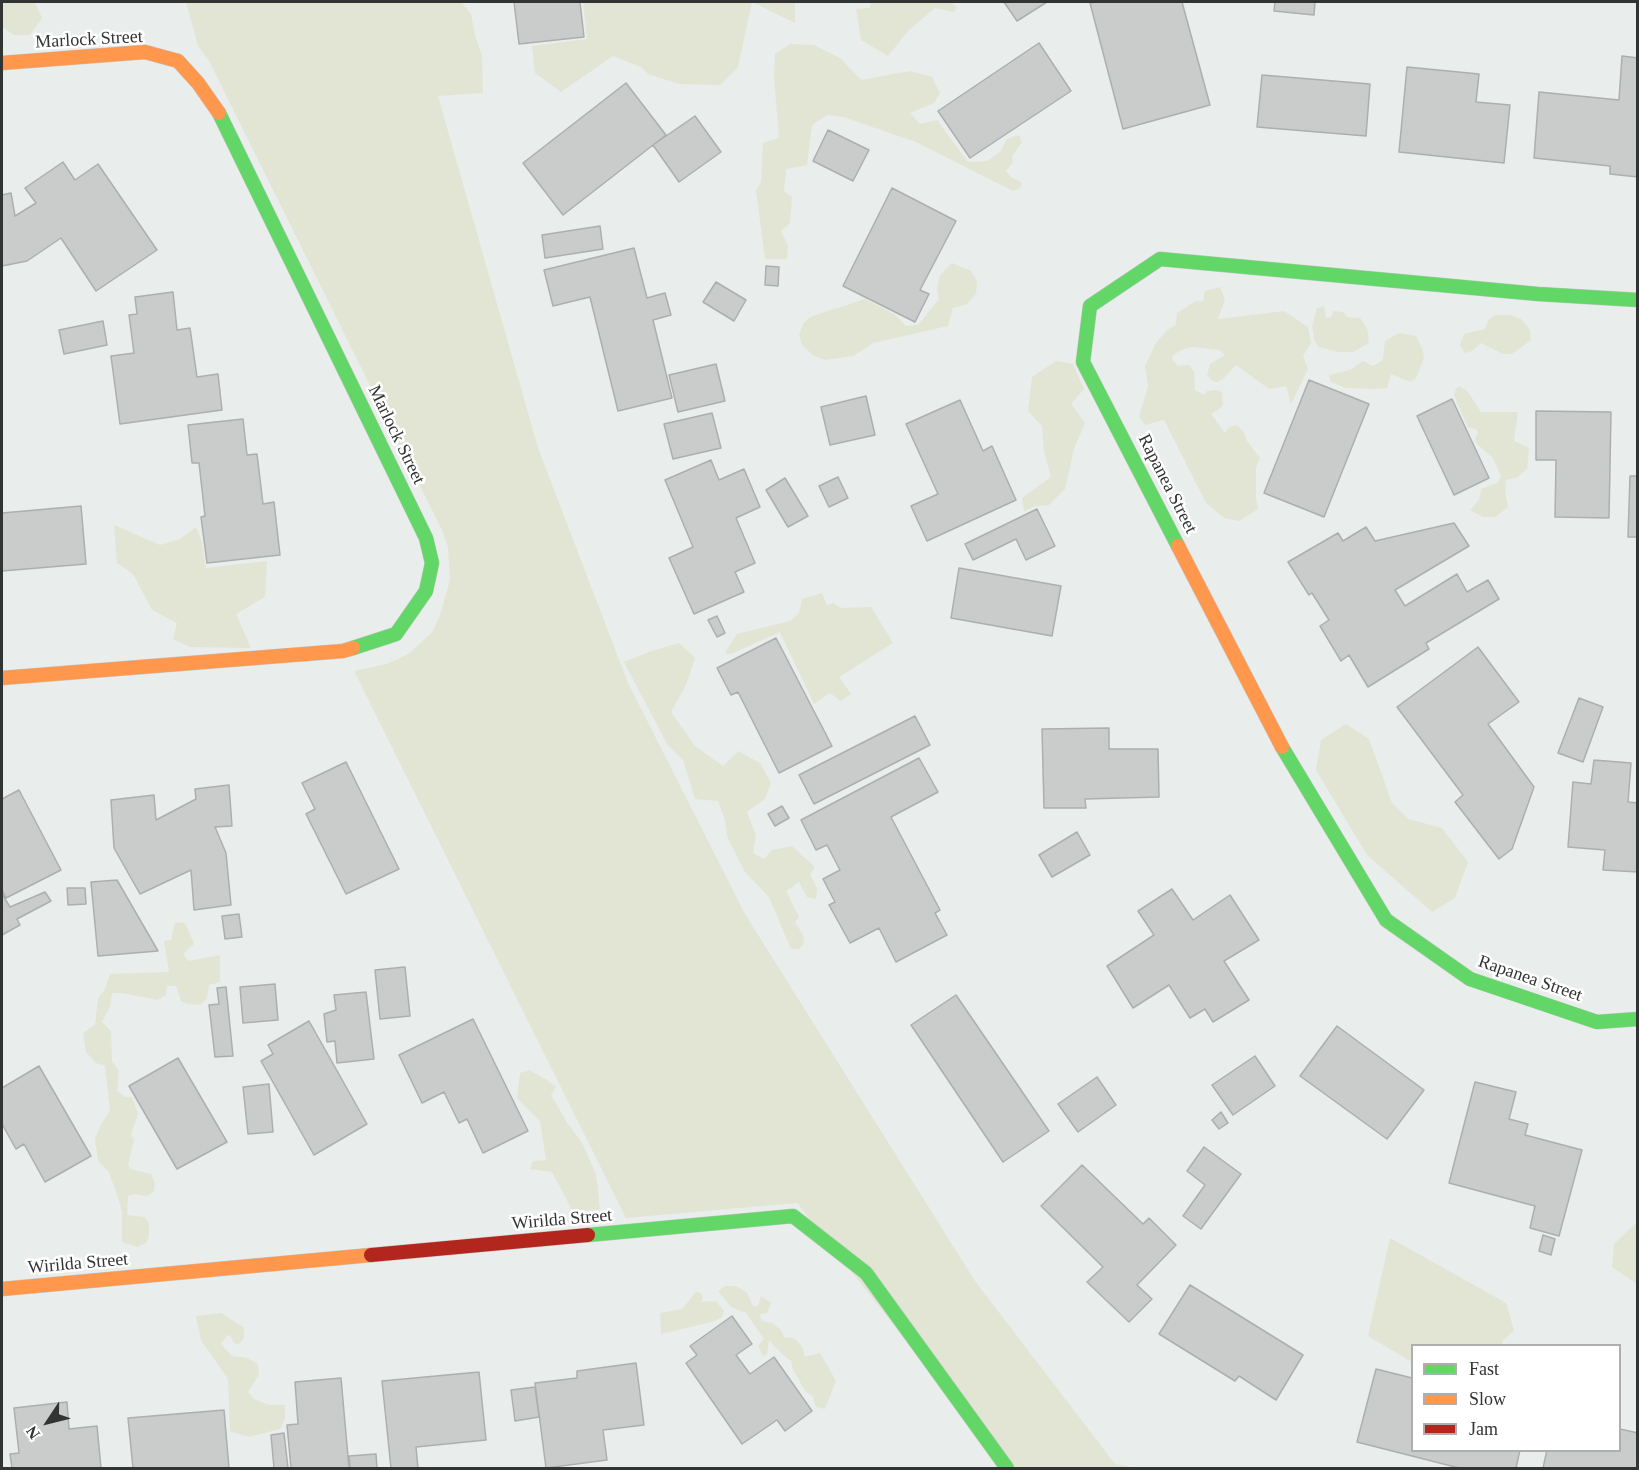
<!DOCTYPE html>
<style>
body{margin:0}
#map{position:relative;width:1639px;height:1470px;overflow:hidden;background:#e9edeb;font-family:Georgia,serif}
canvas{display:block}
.frame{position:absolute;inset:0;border:3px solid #323433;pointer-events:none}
.legend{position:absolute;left:1411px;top:1344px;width:210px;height:108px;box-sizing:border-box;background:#fff;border:2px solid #adaead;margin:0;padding:8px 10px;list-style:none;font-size:18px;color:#323433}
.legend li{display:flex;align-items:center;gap:12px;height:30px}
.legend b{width:30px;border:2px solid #adaead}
.north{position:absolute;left:18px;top:1392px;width:60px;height:60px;-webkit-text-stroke:4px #fff;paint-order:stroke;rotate:235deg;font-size:16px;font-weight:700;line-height:24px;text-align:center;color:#323433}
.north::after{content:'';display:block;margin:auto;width:21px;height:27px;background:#323433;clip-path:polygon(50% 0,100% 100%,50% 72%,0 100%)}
</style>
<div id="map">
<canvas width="1639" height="1470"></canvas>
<div class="frame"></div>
<ul class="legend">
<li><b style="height:8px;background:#63d668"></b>Fast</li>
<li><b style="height:8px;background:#ff974d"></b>Slow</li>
<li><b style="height:8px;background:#b3261e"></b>Jam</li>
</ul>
<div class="north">N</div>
</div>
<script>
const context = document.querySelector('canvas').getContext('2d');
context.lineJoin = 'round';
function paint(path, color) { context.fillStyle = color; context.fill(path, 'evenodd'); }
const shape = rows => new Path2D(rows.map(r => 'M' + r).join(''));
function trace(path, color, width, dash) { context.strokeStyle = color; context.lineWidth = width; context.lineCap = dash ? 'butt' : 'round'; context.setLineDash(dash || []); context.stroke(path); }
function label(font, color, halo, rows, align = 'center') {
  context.font = font + ' Georgia,serif'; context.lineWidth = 5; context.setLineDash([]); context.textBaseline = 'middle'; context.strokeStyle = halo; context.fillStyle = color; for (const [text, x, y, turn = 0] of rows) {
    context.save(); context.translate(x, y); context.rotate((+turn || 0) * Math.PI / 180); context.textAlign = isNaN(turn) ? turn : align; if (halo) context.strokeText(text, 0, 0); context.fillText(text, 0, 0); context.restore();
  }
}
const green = shape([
 [2,2,35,2,42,18,30,35,14,35,2,27],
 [186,2,461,2,471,14,475,35,482,56,483,93,438,96,538,448,628,683,745,914,975,1281,1115,1464,1137,1468,1007,1468,797,1203,626,1218,354,671,387,664,410,653,433,631,440,615,450,580,448,547,442,530,209,61,198,46],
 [583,2,795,2,795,23,752,2,738,67,720,85,679,84,648,74,641,67,613,56,561,92,535,73,532,46,587,39],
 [871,2,950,2,957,7,954,12,935,8,909,30,888,56,861,40,856,9,870,8],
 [790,44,814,45,840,58,861,80,910,71,932,77,940,93,934,103,910,113,920,124,937,120,968,162,987,161,1000,152,1007,139,1019,135,1022,142,1012,156,1013,162,1006,171,1011,177,1021,182,1022,185,1019,189,1013,191,916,142,843,117,827,115,812,125,807,165,786,169,784,191,792,197,790,223,781,231,788,245,787,259,765,259,756,190,761,182,763,143,779,138,774,77,775,54],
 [952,263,971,271,977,281,976,294,967,304,953,308,948,326,873,343,853,356,825,360,814,356,802,345,799,335,803,324,810,317,865,299,894,314,906,326,918,325,939,299,937,288,940,275],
 [1220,287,1225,299,1218,319,1284,311,1308,327,1311,343,1303,356,1308,369,1291,404,1286,386,1269,389,1236,365,1223,379,1217,382,1212,381,1207,375,1210,364,1225,355,1219,350,1192,347,1182,350,1173,355,1172,359,1178,366,1189,365,1194,372,1195,390,1204,395,1207,391,1216,390,1222,392,1223,406,1211,414,1225,433,1229,427,1237,425,1244,432,1247,441,1260,458,1256,468,1256,497,1258,509,1239,521,1224,518,1206,503,1164,420,1145,425,1139,417,1148,386,1145,366,1156,343,1167,330,1176,325,1177,313,1196,301,1203,302,1205,291],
 [1324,306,1326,318,1331,317,1334,311,1343,312,1348,317,1360,318,1367,328,1369,343,1353,352,1338,352,1319,347,1315,341,1312,326,1317,308],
 [1495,315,1510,315,1521,319,1530,330,1531,340,1512,354,1503,354,1481,343,1472,351,1465,353,1460,345,1464,334,1485,329,1489,319],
 [1399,333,1416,336,1422,348,1424,358,1416,378,1410,382,1391,374,1387,388,1376,389,1346,388,1331,382,1329,375,1350,370,1363,361,1373,366,1383,360,1385,341],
 [1056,361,1073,364,1084,389,1071,404,1085,423,1074,449,1065,489,1049,505,1036,506,1024,511,1022,498,1051,477,1044,451,1042,426,1028,411,1032,377],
 [1460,386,1468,392,1481,412,1518,412,1514,441,1529,448,1527,469,1516,478,1506,480,1505,491,1508,507,1495,517,1483,517,1470,510,1479,500,1481,489,1497,483,1501,476,1493,458,1477,444,1475,439,1478,433,1476,429,1469,428,1466,423,1454,395,1456,388],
 [114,525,160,545,180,539,196,527,202,542,206,568,267,561,265,597,236,614,251,648,190,647,173,639,177,623,152,610,133,574,117,563],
 [822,593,827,605,833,603,841,608,871,607,893,643,839,677,851,694,841,701,830,693,814,704,780,632,731,654,725,653,737,634,790,621,799,613,802,599],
 [679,643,695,658,686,685,671,712,695,746,723,766,738,751,760,763,771,783,765,799,747,812,756,836,753,853,764,859,772,850,792,846,815,867,810,874,817,888,816,899,807,897,799,882,786,891,799,917,795,922,803,935,804,943,799,949,791,949,769,897,745,872,727,836,725,820,718,801,695,799,683,760,667,744,624,662,649,652],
 [1346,724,1369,739,1392,803,1408,819,1442,828,1468,862,1455,898,1432,912,1367,855,1316,770,1321,740],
 [175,922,185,923,194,944,183,954,188,961,220,955,220,982,209,985,207,998,200,1005,188,1004,181,1001,176,986,167,986,166,995,158,1000,122,993,112,993,110,1007,102,1022,111,1031,112,1061,119,1071,117,1091,125,1097,132,1097,138,1114,131,1134,134,1140,128,1165,130,1169,151,1174,155,1183,154,1191,147,1196,134,1194,128,1196,127,1215,145,1217,149,1223,149,1237,146,1243,137,1247,122,1242,122,1212,116,1191,108,1171,98,1161,95,1138,102,1123,110,1111,105,1066,96,1063,86,1052,83,1033,95,1025,98,998,104,991,110,974,169,972,164,941,171,940],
 [529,1070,547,1080,556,1087,551,1095,568,1124,582,1143,596,1174,600,1209,573,1212,552,1172,530,1169,533,1161,546,1160,540,1121,517,1098,520,1073],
 [1637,1222,1637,1284,1612,1267,1614,1244],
 [1390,1238,1506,1303,1514,1330,1502,1342,1503,1345,1412,1346,1412,1362,1368,1336],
 [725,1286,736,1286,747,1293,753,1306,758,1306,761,1296,771,1303,767,1313,759,1314,762,1321,772,1323,781,1330,784,1337,794,1338,802,1346,805,1357,820,1353,836,1381,825,1409,816,1407,813,1397,805,1391,793,1369,791,1361,782,1354,769,1340,767,1354,763,1356,758,1346,764,1339,746,1313,731,1307,718,1291],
 [696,1292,701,1293,703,1297,701,1302,716,1301,724,1311,722,1317,715,1321,661,1334,660,1313,682,1309],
 [221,1313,244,1328,244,1338,239,1344,234,1343,230,1335,227,1336,221,1344,232,1356,247,1358,258,1364,259,1375,248,1392,254,1399,269,1405,285,1405,285,1419,280,1429,249,1437,230,1431,228,1379,201,1340,196,1316]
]);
const building = shape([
 [514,2,580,2,584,37,519,44,514,2],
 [1004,2,1047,2,1017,21,1004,2],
 [1096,2,1182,2,1210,105,1123,129,1090,3,1096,2],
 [1275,2,1315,2,1314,15,1274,11,1275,2],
 [1039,43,1071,91,970,158,938,111,1039,43],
 [1622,56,1638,58,1638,177,1610,174,1610,166,1534,158,1539,92,1619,100,1622,56],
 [1407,67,1479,74,1476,102,1510,105,1504,163,1399,152,1407,67],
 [1262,75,1370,84,1366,136,1257,127,1262,75],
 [626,83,666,135,563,215,523,163,626,83],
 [695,116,721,152,679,182,653,145,695,116],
 [828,130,869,150,853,181,813,161,828,130],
 [63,162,75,180,98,164,157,250,96,291,61,238,27,261,2,266,2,195,11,193,15,216,36,203,25,188,63,162],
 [892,188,956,221,920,290,929,294,915,322,843,286,892,188],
 [600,226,603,249,545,258,542,235,600,226],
 [634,248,647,298,665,293,671,315,653,320,672,398,618,411,590,297,553,306,544,270,634,248],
 [766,266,779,267,778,286,765,285,766,266],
 [716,282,746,300,734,321,703,302,716,282],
 [173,292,177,330,190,328,197,377,218,374,222,410,120,424,111,356,134,353,129,315,137,314,135,297,173,292],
 [103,321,107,345,64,354,59,330,103,321],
 [716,364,725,401,678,412,669,375,716,364],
 [1309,380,1369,404,1324,517,1264,493,1309,380],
 [866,396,875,435,830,445,821,407,866,396],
 [1452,399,1489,478,1454,495,1417,416,1452,399],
 [960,400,983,451,992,446,1016,500,927,541,911,506,938,494,906,424,960,400],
 [1536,411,1611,412,1609,518,1555,517,1556,460,1536,460,1536,411],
 [712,413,721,448,673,459,664,424,712,413],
 [243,419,247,455,257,454,263,504,274,502,280,555,207,563,201,517,205,516,199,463,192,463,188,425,243,419],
 [711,460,719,480,744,469,760,507,736,518,755,563,735,572,744,592,694,614,669,558,693,547,665,480,711,460],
 [1630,476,1638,476,1638,537,1628,537,1630,476],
 [838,477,848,498,829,507,819,486,838,477],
 [785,478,808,516,788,527,766,490,785,478],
 [81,506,86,564,2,571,2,513,81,506],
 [1037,509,1055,546,1026,560,1016,539,973,560,965,544,1037,509],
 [1454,523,1469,546,1395,590,1405,606,1457,574,1467,592,1488,580,1499,599,1426,643,1429,649,1368,687,1349,655,1341,661,1320,626,1329,620,1312,593,1309,595,1288,562,1338,533,1343,541,1366,527,1375,541,1454,523],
 [959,568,1061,586,1052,636,951,618,959,568],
 [717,616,725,633,717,637,708,620,717,616],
 [776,638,832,746,779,773,738,692,731,695,717,668,776,638],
 [1478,647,1519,702,1488,724,1534,787,1512,849,1499,859,1455,802,1463,795,1397,707,1478,647],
 [1579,698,1603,707,1583,762,1558,753,1579,698],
 [915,716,930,745,814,804,799,775,915,716],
 [1109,728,1109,749,1158,749,1159,797,1085,799,1086,808,1044,808,1042,729,1109,728],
 [919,758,938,792,891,817,940,910,935,913,947,935,896,962,879,928,850,943,829,905,835,902,823,879,840,870,827,845,816,850,801,820,919,758],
 [1594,760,1631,763,1628,802,1638,803,1638,872,1603,870,1605,850,1568,847,1573,782,1591,784,1594,760],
 [346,762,399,869,346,894,306,814,315,809,302,783,346,762],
 [229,785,232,826,215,827,226,853,231,905,194,910,191,870,140,894,114,848,111,800,154,795,156,820,196,799,195,789,229,785],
 [19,790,61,870,6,898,2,890,2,799,19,790],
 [782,806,789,818,775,826,768,814,782,806],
 [1077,832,1090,855,1052,877,1039,855,1077,832],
 [117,880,158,951,98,956,91,882,117,880],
 [67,888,85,888,86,904,68,905,67,888],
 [1172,889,1193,920,1230,895,1259,940,1224,961,1249,1000,1213,1022,1205,1009,1190,1018,1169,985,1133,1008,1107,966,1154,935,1138,911,1172,889],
 [45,892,51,901,17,919,20,925,2,935,2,894,10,907,45,892],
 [239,914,242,937,225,939,222,916,239,914],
 [405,967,410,1016,380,1019,375,970,405,967],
 [275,984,278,1020,243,1023,240,987,275,984],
 [226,987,233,1056,215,1057,209,1005,219,1004,217,988,226,987],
 [366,992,374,1059,337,1063,335,1041,327,1042,324,1014,336,1010,334,995,366,992],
 [956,995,1049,1131,1003,1162,911,1025,956,995],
 [473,1019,528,1131,483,1153,467,1119,459,1123,444,1092,422,1103,399,1055,473,1019],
 [309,1021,367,1124,314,1155,261,1061,273,1054,268,1045,309,1021],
 [1337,1026,1424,1090,1387,1139,1300,1076,1337,1026],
 [1255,1056,1275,1086,1233,1115,1212,1085,1255,1056],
 [178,1058,227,1142,177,1169,129,1086,178,1058],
 [39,1066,91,1156,45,1182,24,1144,16,1149,2,1124,2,1088,39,1066],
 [1097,1077,1116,1105,1078,1132,1058,1104,1097,1077],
 [1475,1082,1516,1092,1509,1119,1528,1124,1525,1135,1582,1150,1559,1236,1530,1228,1535,1206,1449,1183,1475,1082],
 [269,1084,273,1132,248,1134,243,1087,269,1084],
 [1221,1112,1228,1123,1219,1129,1212,1120,1221,1112],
 [1204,1147,1241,1174,1201,1229,1183,1216,1205,1185,1187,1171,1204,1147],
 [1082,1165,1143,1224,1149,1218,1176,1245,1137,1285,1152,1299,1129,1322,1087,1282,1103,1267,1041,1206,1082,1165],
 [1543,1235,1555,1239,1551,1255,1539,1251,1543,1235],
 [1190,1285,1303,1355,1276,1400,1239,1376,1235,1381,1159,1334,1190,1285],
 [732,1316,752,1344,736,1355,750,1374,774,1357,812,1411,785,1431,777,1420,742,1444,686,1363,697,1355,690,1346,732,1316],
 [636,1363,644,1425,603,1430,607,1460,546,1468,535,1383,577,1378,577,1371,636,1363],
 [1376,1369,1412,1378,1412,1450,1520,1450,1516,1468,1459,1468,1357,1442,1376,1369],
 [479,1372,486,1440,416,1447,418,1468,391,1468,382,1381,479,1372],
 [341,1378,349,1468,291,1468,287,1425,298,1424,295,1382,341,1378],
 [535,1387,539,1417,515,1421,511,1390,535,1387],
 [67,1402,69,1429,97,1426,101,1468,12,1468,10,1454,19,1453,14,1408,67,1402],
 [224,1410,229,1468,133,1468,128,1418,224,1410],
 [1620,1429,1638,1433,1638,1468,1543,1468,1547,1450,1620,1450,1620,1429],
 [284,1433,288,1468,274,1468,271,1435,284,1433],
 [376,1454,377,1468,350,1468,349,1456,376,1454]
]);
const fast = shape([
 [219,113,426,538,432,563,426,591,396,634,353,648],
 [1178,546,1083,362,1090,306,1160,259,1538,294,1638,300],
 [1282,747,1386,920,1470,979,1597,1022,1638,1019],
 [588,1235,793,1216,866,1273,1007,1468]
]);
const slow = shape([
 [2,63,145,52,178,61,198,83,219,113],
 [1178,546,1282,747],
 [2,678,343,651,353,648],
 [2,1289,371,1255]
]);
const jam = shape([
 [371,1255,588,1235]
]);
const streetNames = [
 ["Marlock Street",89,40,-3],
 ["Marlock Street",396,435,64],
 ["Rapanea Street",1167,484,63],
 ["Rapanea Street",1530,979,19],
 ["Wirilda Street",562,1220,-5],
 ["Wirilda Street",78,1264,-5]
];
paint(green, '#e2e5d4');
paint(building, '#c9cccb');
trace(building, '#acafae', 1.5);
trace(fast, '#c6c8c7', 15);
trace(slow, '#c6c8c7', 15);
trace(jam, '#c6c8c7', 15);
trace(fast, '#63d668', 14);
trace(slow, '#ff974d', 14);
trace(jam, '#b3261e', 14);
label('18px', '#323433', '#fff', streetNames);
</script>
